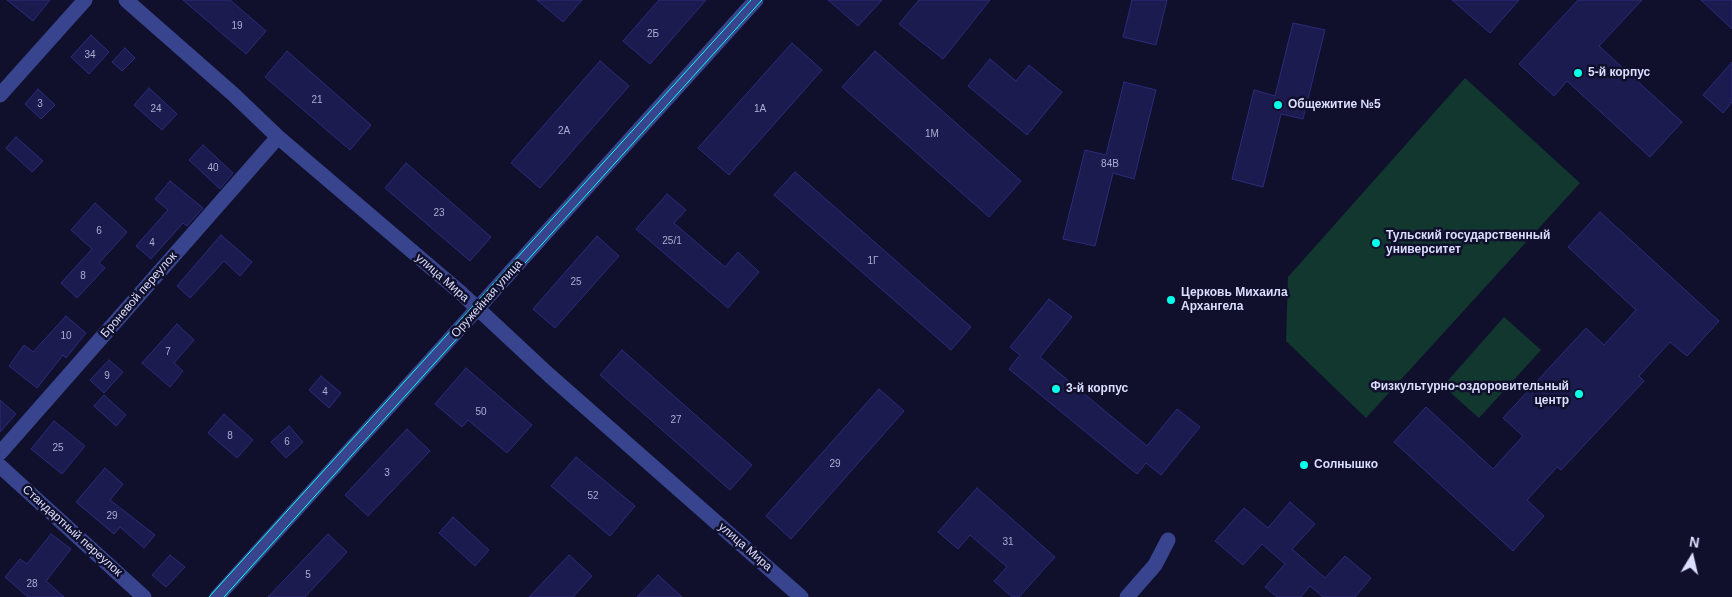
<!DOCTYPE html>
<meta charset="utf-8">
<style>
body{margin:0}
#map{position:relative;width:1732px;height:597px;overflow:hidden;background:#10102d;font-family:Helvetica,sans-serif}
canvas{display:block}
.north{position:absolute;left:1667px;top:532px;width:50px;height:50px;-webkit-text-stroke:4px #10102d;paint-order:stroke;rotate:9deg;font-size:14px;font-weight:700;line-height:20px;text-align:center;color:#dcdeff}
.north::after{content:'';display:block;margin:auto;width:18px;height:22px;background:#dcdeff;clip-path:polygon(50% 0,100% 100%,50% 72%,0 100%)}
</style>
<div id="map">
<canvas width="1732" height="597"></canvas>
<div class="north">N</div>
</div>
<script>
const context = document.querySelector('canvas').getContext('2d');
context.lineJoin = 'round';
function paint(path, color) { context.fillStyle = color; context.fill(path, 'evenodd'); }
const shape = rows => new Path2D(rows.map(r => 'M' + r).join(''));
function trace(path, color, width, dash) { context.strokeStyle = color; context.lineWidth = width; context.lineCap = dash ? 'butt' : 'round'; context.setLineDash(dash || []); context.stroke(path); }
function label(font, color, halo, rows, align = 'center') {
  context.font = font + ' Helvetica,sans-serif'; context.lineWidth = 5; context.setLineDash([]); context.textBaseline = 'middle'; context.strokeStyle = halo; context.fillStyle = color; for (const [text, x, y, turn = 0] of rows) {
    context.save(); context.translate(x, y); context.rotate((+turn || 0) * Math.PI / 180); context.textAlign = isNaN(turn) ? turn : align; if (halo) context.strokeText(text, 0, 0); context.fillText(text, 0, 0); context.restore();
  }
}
const green = shape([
 [1465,78,1580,183,1366,418,1286,341,1288,277],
 [1504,317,1541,350,1479,418,1443,386]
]);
const building = shape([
 [7,0,50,0,33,21,7,0],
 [183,0,230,0,266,31,246,54,183,0],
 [537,0,582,0,563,22,537,0],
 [659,0,706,0,650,64,623,41,659,0],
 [828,0,882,0,858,26,828,0],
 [919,0,990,0,943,59,899,24,919,0],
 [1132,0,1167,0,1156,45,1123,37,1132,0],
 [1452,0,1519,0,1490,33,1452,0],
 [1578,0,1642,0,1599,46,1682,122,1650,157,1567,81,1554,96,1519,64,1578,0],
 [1701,0,1732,0,1732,29,1701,0],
 [1293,23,1325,30,1303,119,1281,114,1263,187,1232,179,1254,90,1275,96,1293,23],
 [91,35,109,52,89,74,71,57,91,35],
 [792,43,822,70,729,175,698,148,792,43],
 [125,48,135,58,122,71,112,62,125,48],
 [287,51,371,125,350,150,265,77,287,51],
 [875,51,1021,181,989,217,842,87,875,51],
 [990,59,1016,81,1029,65,1062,92,1027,135,968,86,990,59],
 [600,61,629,86,540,188,511,163,600,61],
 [1732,62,1732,102,1723,113,1703,95,1732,62],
 [1124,82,1156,90,1134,179,1113,173,1095,246,1063,239,1085,150,1106,155,1124,82],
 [149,88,177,114,162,130,134,105,149,88],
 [38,89,55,105,41,119,25,104,38,89],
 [16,137,43,161,32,172,6,148,16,137],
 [203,145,233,173,220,189,189,160,203,145],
 [406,163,491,237,470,261,385,188,406,163],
 [795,172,971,327,951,350,774,195,795,172],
 [170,181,203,208,187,226,183,223,151,259,136,246,168,210,155,199,170,181],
 [667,194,686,210,674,223,725,267,738,252,759,272,728,308,636,229,667,194],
 [95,203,127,232,99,263,105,268,77,298,61,283,92,249,71,230,95,203],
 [1600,212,1719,321,1687,356,1670,342,1639,376,1644,381,1561,470,1557,467,1527,500,1544,516,1513,551,1394,442,1426,407,1493,469,1523,436,1503,418,1586,328,1604,345,1636,310,1568,247,1600,212],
 [221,235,252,262,240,276,224,261,190,298,177,286,221,235],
 [597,236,619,256,555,328,533,309,597,236],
 [1049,299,1072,317,1040,357,1147,446,1177,409,1200,427,1161,475,1146,463,1137,474,1009,369,1020,355,1010,347,1049,299],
 [66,316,86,333,66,358,63,355,37,388,9,366,24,345,33,352,66,316],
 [177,324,194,340,174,363,183,371,170,387,142,363,177,324],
 [622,350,752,465,730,490,600,375,622,350],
 [109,360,123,372,104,393,90,380,109,360],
 [466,368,532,425,507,453,468,420,462,427,435,404,466,368],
 [321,376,341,393,329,408,309,390,321,376],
 [879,389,904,411,791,539,766,516,879,389],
 [104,395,126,415,116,426,94,406,104,395],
 [0,400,16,414,0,432,0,400],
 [224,414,253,440,237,458,208,433,224,414],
 [54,421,85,446,62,474,31,449,54,421],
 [289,426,303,442,286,458,271,442,289,426],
 [407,429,430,451,368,516,345,495,407,429],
 [576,457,635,506,610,536,551,486,576,457],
 [105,468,123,484,110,500,155,535,144,548,120,527,114,534,76,502,105,468],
 [977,488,1055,557,1019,597,1012,597,994,581,1007,567,970,535,958,549,938,532,977,488],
 [1290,502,1315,524,1292,549,1325,578,1345,556,1371,578,1355,597,1323,597,1310,586,1301,597,1277,597,1265,587,1285,564,1262,544,1243,565,1215,541,1244,508,1268,528,1290,502],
 [453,517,489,550,475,566,439,533,453,517],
 [51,534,71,549,46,581,64,597,28,597,5,577,20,559,27,564,51,534],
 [328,534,347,552,305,597,268,597,328,534],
 [170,555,185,567,166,587,152,575,170,555],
 [569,555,592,576,573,597,529,597,569,555],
 [658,575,682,597,637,597,658,575]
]);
const minor = shape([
 [126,0,233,94,278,137,461,293,549,375,801,597],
 [0,95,85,0],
 [0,453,278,137],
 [0,466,144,597],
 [217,597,756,0],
 [1127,597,1155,565,1168,540]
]);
const tram = shape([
 [209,597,751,0],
 [224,597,762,0]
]);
const markers = [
 [1578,73,5,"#08ffe9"],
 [1278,105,5,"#08ffe9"],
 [1376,243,5,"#08ffe9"],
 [1171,300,5,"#08ffe9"],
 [1056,389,5,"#08ffe9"],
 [1579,394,5,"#08ffe9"],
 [1304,465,5,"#08ffe9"]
];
const numberNames = [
 ["19",237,26],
 ["2Б",653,34],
 ["34",90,55],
 ["21",317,100],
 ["3",40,104],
 ["24",156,109],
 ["1А",760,109],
 ["2А",564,131],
 ["1М",932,134],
 ["84В",1110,164],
 ["40",213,168],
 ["23",439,213],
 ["6",99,231],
 ["25/1",672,241],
 ["4",152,243],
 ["1Г",873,261],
 ["8",83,276],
 ["25",576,282],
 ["10",66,336],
 ["7",168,352],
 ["9",107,376],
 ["4",325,392],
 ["50",481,412],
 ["27",676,420],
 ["8",230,436],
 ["6",287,442],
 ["25",58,448],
 ["29",835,464],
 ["3",387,473],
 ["52",593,496],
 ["29",112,516],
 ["31",1008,542],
 ["5",308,575],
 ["28",32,584]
];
const poiNames = [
 ["5-й корпус",1588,73],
 ["Общежитие №5",1288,105],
 ["Тульский государственный",1386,236],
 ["университет",1386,250],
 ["Церковь Михаила",1181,293],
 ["Архангела",1181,307],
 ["Физкультурно-оздоровительный",1569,387,"right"],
 ["центр",1569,401,"right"],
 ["3-й корпус",1066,389],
 ["Солнышко",1314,465]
];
const streetNames = [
 ["улица Мира",442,278,41],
 ["Броневой переулок",139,295,-49],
 ["Оружейная улица",487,299,-48],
 ["Стандартный переулок",72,531,42],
 ["улица Мира",745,547,41]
];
paint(green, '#12372f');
paint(building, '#1b1b4f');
trace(building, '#2c2b7c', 1);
trace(minor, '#38458e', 15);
trace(tram, '#08ffe9', 1);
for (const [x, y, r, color] of markers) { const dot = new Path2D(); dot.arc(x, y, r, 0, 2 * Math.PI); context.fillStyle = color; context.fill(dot); trace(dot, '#10102d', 2); }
label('10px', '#acadd3', null, numberNames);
label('bold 12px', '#dcdeff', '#10102d', poiNames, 'left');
label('12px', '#dcdeff', '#10102d', streetNames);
</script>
